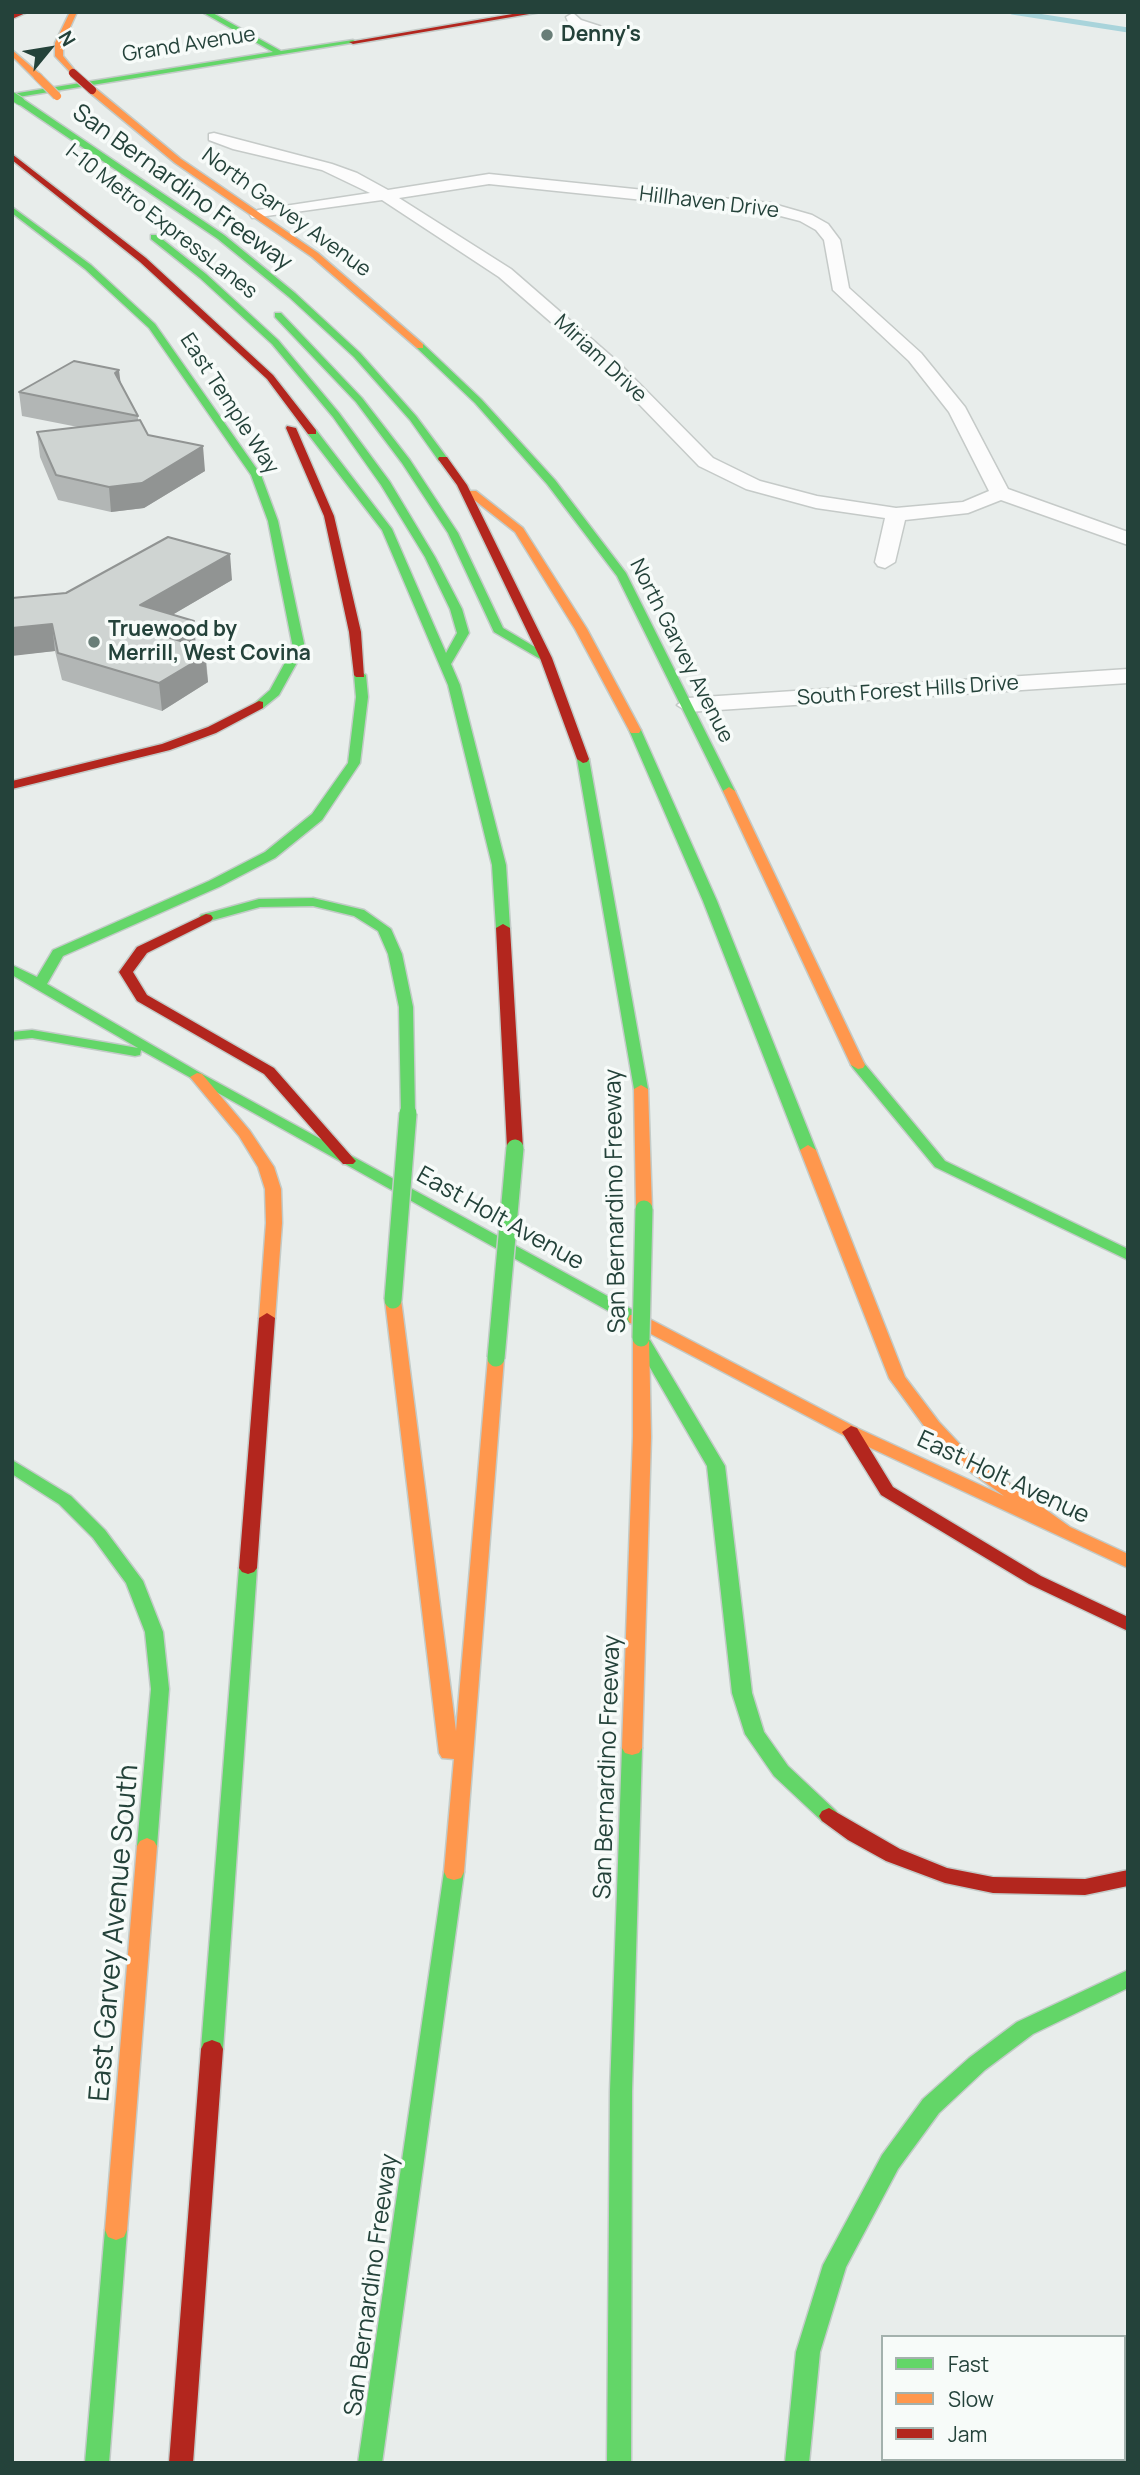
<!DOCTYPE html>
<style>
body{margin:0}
#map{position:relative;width:1140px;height:2475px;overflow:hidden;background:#e8edeb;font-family:Manrope,sans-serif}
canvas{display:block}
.frame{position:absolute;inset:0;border:14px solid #24423a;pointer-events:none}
.legend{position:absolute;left:881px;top:2335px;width:245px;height:126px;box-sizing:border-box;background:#f7fbf9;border:2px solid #a3b1ad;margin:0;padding:9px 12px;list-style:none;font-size:21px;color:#24423a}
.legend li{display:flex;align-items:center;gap:14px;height:35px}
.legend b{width:35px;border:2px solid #a3b1ad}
.north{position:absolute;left:14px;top:14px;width:70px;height:70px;-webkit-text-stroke:5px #f7fbf9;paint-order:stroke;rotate:60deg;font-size:19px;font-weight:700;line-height:28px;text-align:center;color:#24423a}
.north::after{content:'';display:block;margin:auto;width:24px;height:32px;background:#24423a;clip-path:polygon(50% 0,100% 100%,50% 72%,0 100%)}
</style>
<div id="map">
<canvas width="1140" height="2475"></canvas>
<div class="frame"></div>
<ul class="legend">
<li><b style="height:9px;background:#63d668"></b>Fast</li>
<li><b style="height:9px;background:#ff974d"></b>Slow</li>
<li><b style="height:9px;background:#b3261e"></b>Jam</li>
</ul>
<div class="north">N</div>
</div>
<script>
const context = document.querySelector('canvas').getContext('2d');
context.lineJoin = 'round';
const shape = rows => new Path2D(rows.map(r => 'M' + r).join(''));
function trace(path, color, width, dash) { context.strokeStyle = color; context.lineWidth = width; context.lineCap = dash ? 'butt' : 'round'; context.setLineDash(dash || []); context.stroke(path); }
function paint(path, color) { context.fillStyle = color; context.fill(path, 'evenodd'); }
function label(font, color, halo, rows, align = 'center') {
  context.font = font + ' Manrope,sans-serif'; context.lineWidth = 7; context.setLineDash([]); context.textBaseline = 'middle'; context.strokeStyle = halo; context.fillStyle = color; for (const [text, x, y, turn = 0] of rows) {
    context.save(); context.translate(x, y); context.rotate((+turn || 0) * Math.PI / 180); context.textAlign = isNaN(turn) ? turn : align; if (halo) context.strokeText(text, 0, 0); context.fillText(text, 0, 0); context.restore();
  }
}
const stream = shape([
 [1012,12,1128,30]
]);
const street = shape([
 [573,13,581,20,624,34,617,38,570,26,566,17,573,13],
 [214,133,332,164,357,173,388,190,489,174,770,203,812,215,828,224,840,240,849,288,921,353,965,407,1008,489,1128,532,1128,545,1001,500,968,513,905,520,895,562,885,568,878,566,875,562,885,518,816,508,746,489,699,466,606,370,499,277,382,200,252,218,250,215,258,210,370,193,322,170,233,149,209,140,209,134,214,133],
 [489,184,769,213,800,221,816,230,824,240,833,290,909,361,949,412,989,491,963,502,896,508,817,496,760,481,713,458,618,362,511,269,399,198,489,184],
 [1128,669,1128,683,688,712,677,705,688,698,1128,669]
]);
const fast = shape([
 [202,12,211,12,281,51,353,40,357,42,12,98,12,94,273,52,202,12],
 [17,99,23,99,224,235,295,293,360,353,416,416,448,459,447,461,439,461,410,420,354,357,289,297,218,239,17,103,17,99],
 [12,207,91,265,155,324,261,475,278,521,305,648,279,695,263,708,255,708,253,705,270,690,293,648,268,521,251,475,149,328,85,269,12,213,12,207],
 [151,235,157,235,206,274,278,340,339,413,390,482,435,557,462,609,469,633,451,664,460,685,506,865,510,928,508,931,503,932,496,928,492,865,448,685,382,530,308,434,308,430,316,430,392,529,446,653,457,633,450,609,425,557,381,485,333,417,272,344,200,278,151,239,151,235],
 [275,313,281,313,362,398,410,460,458,533,503,628,550,656,550,660,542,660,494,632,448,533,402,463,356,402,275,317,275,313],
 [417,344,423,344,481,399,555,480,626,573,735,791,733,794,725,794,723,791,617,576,547,484,475,403,417,348,417,344],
 [360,671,366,675,368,697,360,763,322,820,275,858,219,887,63,956,47,984,202,1074,642,1315,644,1319,642,1323,630,1323,141,1050,140,1055,135,1056,32,1038,12,1040,12,1032,32,1030,138,1048,12,975,12,965,37,977,53,950,209,881,265,852,312,814,348,763,356,697,354,675,360,671],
 [635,726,641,730,717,901,816,1150,813,1153,803,1153,800,1150,703,901,629,730,635,726],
 [583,755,589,759,648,1089,641,1093,634,1089,577,759,583,755],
 [313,898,364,910,391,929,402,954,413,1007,415,1113,413,1116,403,1116,401,1113,399,1007,388,954,378,931,354,916,313,906,260,907,206,922,199,918,201,915,259,899,313,898],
 [858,1061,863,1062,945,1161,1128,1249,1128,1260,935,1167,853,1068,851,1065,853,1062,858,1061],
 [642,1335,650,1340,725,1466,752,1693,764,1732,788,1766,836,1811,839,1816,836,1821,829,1824,822,1821,774,1776,745,1734,732,1693,707,1466,634,1340,642,1335],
 [12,1460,71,1496,105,1530,143,1581,163,1632,169,1689,157,1846,154,1851,147,1854,140,1851,137,1846,151,1689,145,1632,126,1583,93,1538,59,1504,12,1474,12,1460],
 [248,1562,254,1564,257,1568,223,2049,220,2055,212,2058,204,2055,201,2049,239,1568,242,1564,248,1562],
 [632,1741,639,1743,642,1748,632,2091,631,2463,607,2463,610,2091,622,1748,625,1743,632,1741],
 [454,1864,461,1866,464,1872,382,2463,358,2463,444,1872,447,1866,454,1864],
 [1128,1970,1128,1988,1033,2034,985,2070,939,2113,898,2169,846,2267,820,2352,809,2463,785,2463,796,2352,823,2265,882,2155,923,2099,969,2058,1017,2022,1128,1970],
 [116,2220,124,2223,127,2230,109,2463,85,2463,105,2230,108,2223,116,2220]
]);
const slow = shape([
 [70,12,77,12,63,43,63,56,77,73,73,75,55,56,55,43,70,12],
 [12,50,41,75,41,79,35,79,12,56,12,50],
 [89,88,95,88,181,159,318,253,423,344,423,348,417,348,312,257,175,163,89,92,89,88],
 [468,491,476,491,523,528,587,629,641,730,639,733,631,733,629,730,575,629,515,532,468,495,468,491],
 [729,787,735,791,865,1065,863,1068,858,1069,851,1065,723,791,729,787],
 [197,1073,202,1074,250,1131,274,1167,281,1189,282,1223,275,1318,273,1322,261,1322,259,1318,266,1223,265,1189,258,1167,239,1136,190,1077,197,1073],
 [641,1085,648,1089,652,1209,644,1214,636,1209,634,1089,641,1085],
 [808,1145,816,1150,905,1377,939,1422,970,1455,1070,1527,1128,1554,1128,1568,845,1436,630,1323,628,1319,630,1315,642,1315,857,1428,1004,1496,958,1463,927,1430,889,1378,800,1150,808,1145],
 [393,1295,401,1300,456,1731,488,1358,496,1353,504,1358,464,1872,461,1878,454,1880,447,1878,444,1872,454,1759,442,1758,439,1753,385,1300,393,1295],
 [641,1333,649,1338,651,1437,642,1748,639,1753,632,1755,625,1753,622,1748,633,1437,633,1338,641,1333],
 [147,1838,154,1841,157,1846,127,2230,124,2237,116,2240,108,2237,105,2230,137,1846,140,1841,147,1838]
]);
const jam = shape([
 [18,12,28,12,12,19,12,14,18,12],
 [524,12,541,12,353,44,349,42,524,12],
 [12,154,146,258,273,375,316,430,316,434,308,434,267,379,140,262,12,160,12,154],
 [287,426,296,428,334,516,361,632,364,677,356,677,354,675,349,632,324,516,286,428,287,426],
 [439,457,447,457,467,485,552,658,589,759,587,762,583,763,577,759,540,658,457,485,438,459,439,457],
 [259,701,263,702,263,708,216,733,170,750,12,789,12,781,162,744,208,727,259,701],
 [206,914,211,915,213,918,211,921,147,953,133,972,147,995,274,1068,353,1158,356,1161,353,1164,343,1164,264,1074,137,1001,119,972,137,947,206,914],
 [503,924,510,928,523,1148,515,1153,507,1148,496,928,503,924],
 [267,1313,275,1318,257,1568,254,1572,248,1574,242,1572,239,1568,259,1318,267,1313],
 [851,1426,857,1428,893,1487,1041,1576,1128,1617,1128,1631,1029,1584,881,1495,842,1432,851,1426],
 [829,1808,900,1849,947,1868,993,1877,1085,1879,1128,1870,1128,1886,1085,1895,993,1893,945,1883,886,1861,848,1840,822,1821,819,1816,822,1811,829,1808],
 [212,2040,220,2043,223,2049,193,2463,169,2463,201,2049,204,2043,212,2040]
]);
const fastBridgeFar1 = shape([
 [12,96,20,101]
]);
const fastBridge = shape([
 [393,1300,408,1113],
 [641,1338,644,1209],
 [496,1358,515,1148]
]);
const slowBridge = shape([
 [38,77,57,96]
]);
const jamBridge = shape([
 [73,73,92,90]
]);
const wall = shape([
 [120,382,138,416,138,420,148,435,205,471,144,508,111,512,58,500,40,457,37,432,78,427,22,416,19,392],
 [232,580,172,615,196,645,206,655,208,682,162,711,62,680,55,651,15,655,12,598]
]);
const shadedWall = shape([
 [119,370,122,394,115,373],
 [203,446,205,471,144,508,111,512,109,487],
 [230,554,232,580,143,632,140,605],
 [194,621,196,648,167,637],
 [52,624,55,651,12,656,12,628],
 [204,648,208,682,162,711,159,683,197,652]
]);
const building = shape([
 [74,361,119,370,115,373,138,416,19,392,74,361],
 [140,420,148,435,203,446,142,483,109,487,56,475,37,432,140,420],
 [168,537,230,554,140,605,194,621,167,637,204,648,197,652,206,655,159,683,58,653,52,624,12,628,12,598,66,593,168,537]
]);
const markers = [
 [547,35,7,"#697e78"],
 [94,642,7,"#697e78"]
];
const farPoinames = [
 ["Denny's",561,35],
 ["Truewood by",108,630],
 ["Merrill, West Covina",108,654]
];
const farStreetnames = [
 ["Grand Avenue",189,45,-9],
 ["Hillhaven Drive",709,203,7],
 ["North Garvey Avenue",286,213,36],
 ["I-10 Metro ExpressLanes",161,222,38],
 ["Miriam Drive",600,359,43],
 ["East Temple Way",229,404,57],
 ["North Garvey Avenue",681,651,63],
 ["South Forest Hills Drive",908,691,-4]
];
const streetNames = [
 ["San Bernardino Freeway",182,188,36],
 ["San Bernardino Freeway",616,1201,-91],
 ["East Holt Avenue",500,1219,29],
 ["East Holt Avenue",1003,1478,25],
 ["San Bernardino Freeway",608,1767,-88],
 ["San Bernardino Freeway",372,2285,-82]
];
const nearStreetnames = [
 ["East Garvey Avenue South",115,1933,-85]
];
trace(stream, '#a9d4db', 5);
trace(street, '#c5cac8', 3);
trace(fast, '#c3cbc8', 3);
trace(slow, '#c3cbc8', 3);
trace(jam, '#c3cbc8', 3);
paint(street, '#fcfcfc');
paint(fast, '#63d668');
paint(slow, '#ff974d');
paint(jam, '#b3261e');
trace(fastBridgeFar1, '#c3cbc8', 10, []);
trace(fastBridge, '#c3cbc8', 20, []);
trace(slowBridge, '#c3cbc8', 10, []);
trace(jamBridge, '#c3cbc8', 10, []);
trace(fastBridgeFar1, '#63d668', 8);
trace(fastBridge, '#63d668', 17);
trace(slowBridge, '#ff974d', 8);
trace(jamBridge, '#b3261e', 8);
paint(wall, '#b2b6b5');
paint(shadedWall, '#919493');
paint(building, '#cfd4d2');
trace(building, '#919493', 2);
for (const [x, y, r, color] of markers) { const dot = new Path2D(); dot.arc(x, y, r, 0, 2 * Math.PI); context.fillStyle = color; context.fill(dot); trace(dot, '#f7fbf9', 2.5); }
label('bold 21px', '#24423a', '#f7fbf9', farPoinames, 'left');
label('21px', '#24423a', '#f7fbf9', farStreetnames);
label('24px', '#24423a', '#f7fbf9', streetNames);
label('28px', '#24423a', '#f7fbf9', nearStreetnames);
</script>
